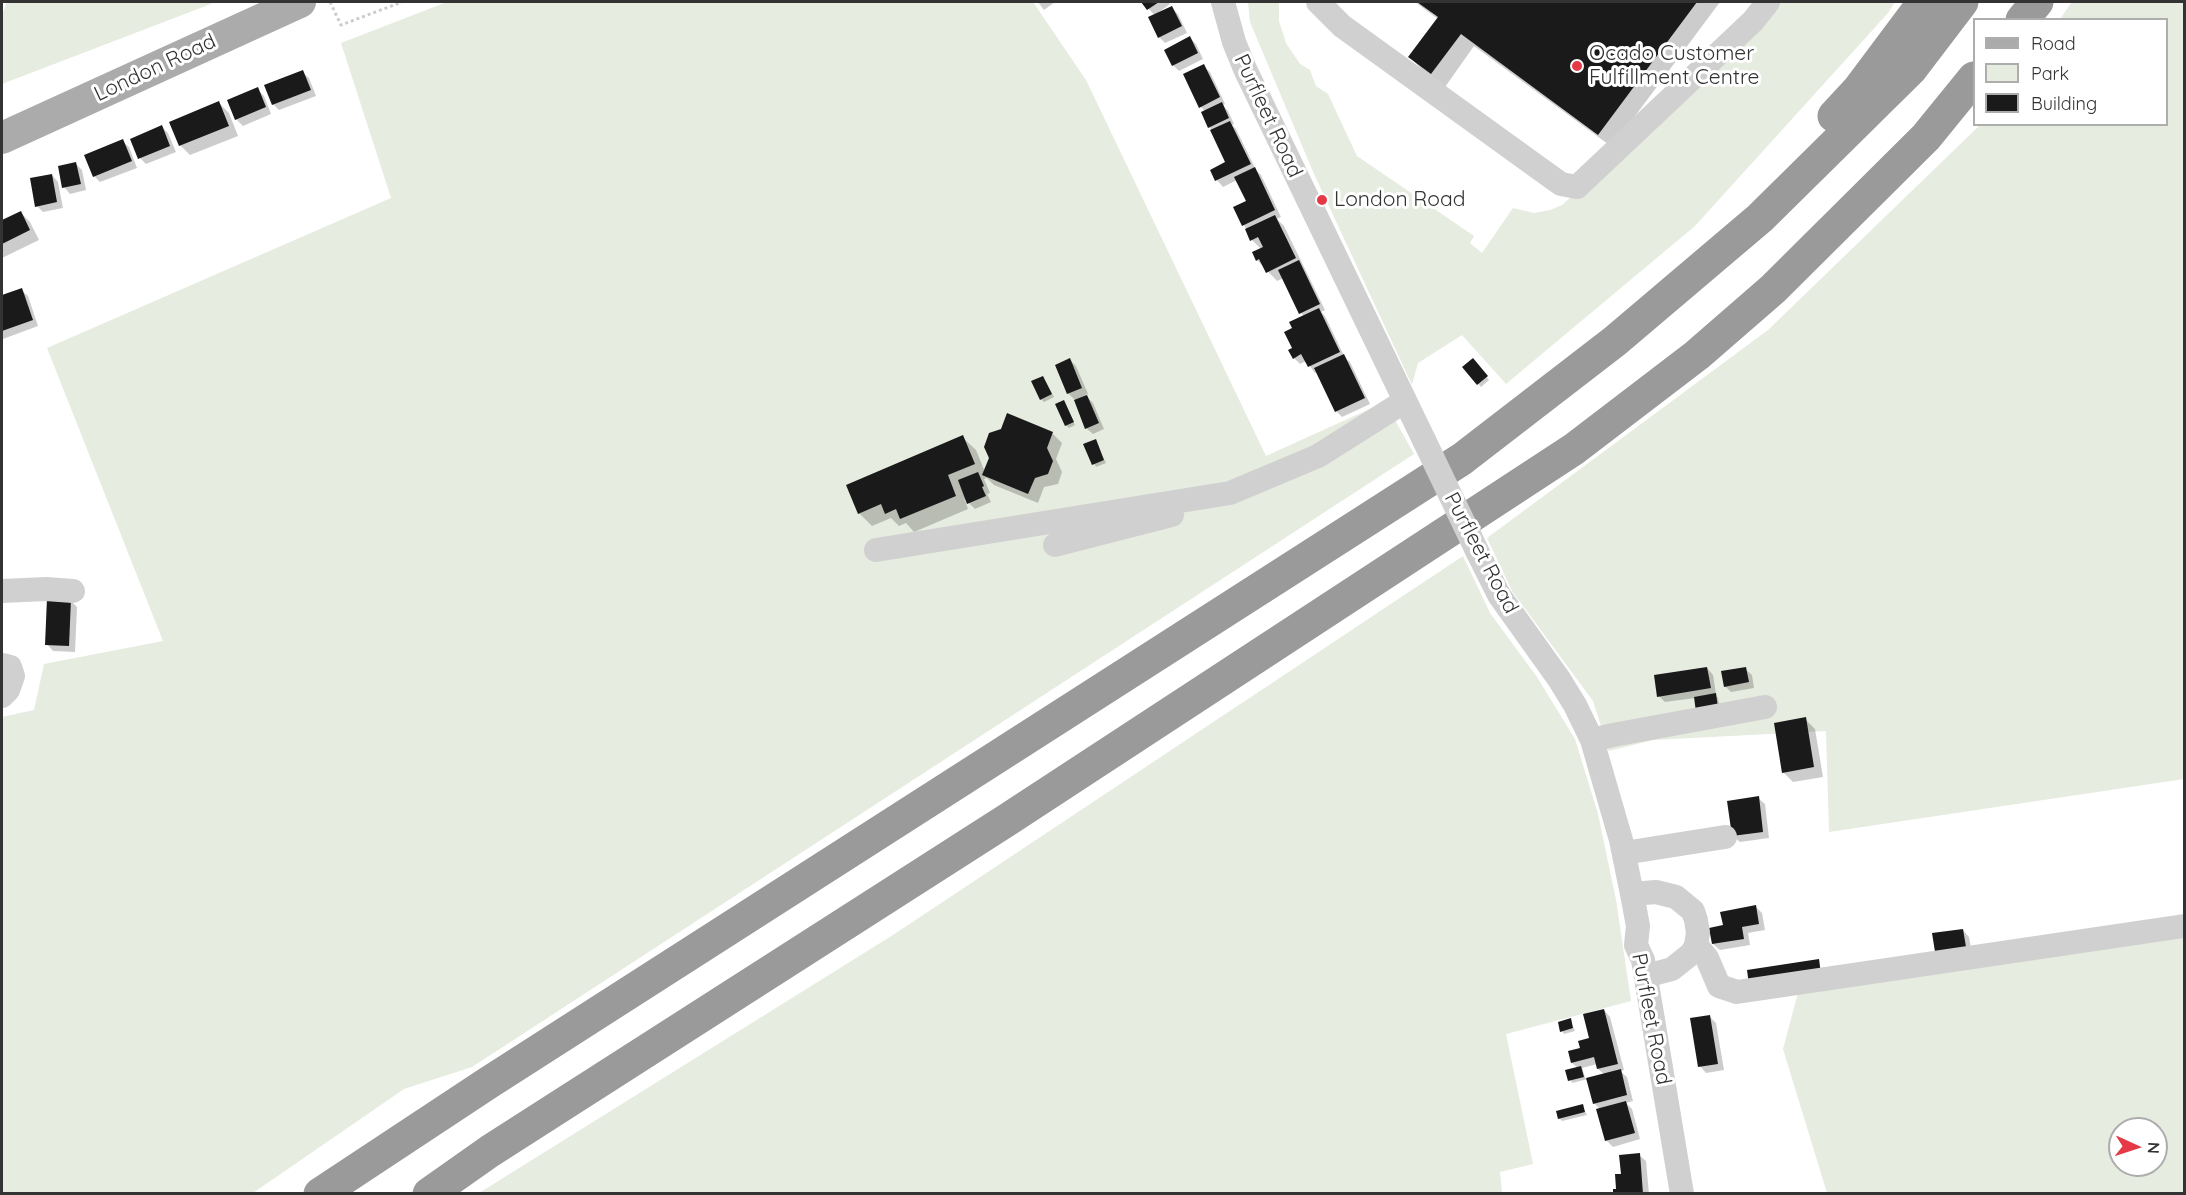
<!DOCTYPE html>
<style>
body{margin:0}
#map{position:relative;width:2186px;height:1195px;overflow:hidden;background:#fff;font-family:Quicksand,sans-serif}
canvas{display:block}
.frame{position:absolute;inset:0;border:3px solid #333;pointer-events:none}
.legend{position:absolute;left:1973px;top:18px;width:195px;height:108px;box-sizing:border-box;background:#fff;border:2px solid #adadad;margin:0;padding:8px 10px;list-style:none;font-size:18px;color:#333}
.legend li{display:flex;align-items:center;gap:12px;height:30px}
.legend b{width:30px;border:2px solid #adadad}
.north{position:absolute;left:2108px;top:1117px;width:60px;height:60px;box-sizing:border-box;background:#fff;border:2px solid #adadad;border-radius:50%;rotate:93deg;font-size:16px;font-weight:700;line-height:24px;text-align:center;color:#333}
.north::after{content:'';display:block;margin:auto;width:21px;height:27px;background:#e63946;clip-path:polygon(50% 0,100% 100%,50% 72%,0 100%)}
</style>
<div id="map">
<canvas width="2186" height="1195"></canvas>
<div class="frame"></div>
<ul class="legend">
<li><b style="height:8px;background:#ababab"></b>Road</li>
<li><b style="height:16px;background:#e6ecdf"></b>Park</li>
<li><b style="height:16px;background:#1a1a1a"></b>Building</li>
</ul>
<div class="north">N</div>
</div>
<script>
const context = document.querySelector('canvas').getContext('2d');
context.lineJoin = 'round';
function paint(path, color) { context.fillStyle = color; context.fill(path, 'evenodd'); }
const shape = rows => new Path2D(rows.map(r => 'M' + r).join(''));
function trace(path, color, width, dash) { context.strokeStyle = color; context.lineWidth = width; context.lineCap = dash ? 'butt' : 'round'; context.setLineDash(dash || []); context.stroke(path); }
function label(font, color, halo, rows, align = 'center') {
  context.font = font + ' Quicksand,sans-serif'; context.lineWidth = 6; context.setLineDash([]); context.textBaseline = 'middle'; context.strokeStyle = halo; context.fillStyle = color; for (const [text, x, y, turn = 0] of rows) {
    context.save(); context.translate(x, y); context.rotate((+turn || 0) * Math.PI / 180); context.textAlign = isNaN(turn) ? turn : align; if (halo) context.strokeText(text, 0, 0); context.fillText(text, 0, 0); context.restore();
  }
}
const green = shape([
 [7,2,216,2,2,84,2,15],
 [447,2,1033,2,1086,80,1266,456,1385,402,1414,454,472,1067,404,1089,253,1193,2,1194,2,717,34,710,44,664,163,641,47,348,391,198,341,43],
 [1248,2,1279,2,1279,21,1286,43,1300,64,1310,70,1316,86,1328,94,1357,156,1474,236,1470,243,1482,253,1513,208,1534,213,1550,210,1562,205,1741,43,1775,2,1895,2,1888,13,1695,226,1506,384,1462,335,1418,363,1412,385,1314,174,1250,22],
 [2072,2,2184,2,2184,779,1829,832,1826,731,1653,740,1609,751,1593,701,1512,591,1487,538,1768,330,1980,125,2166,124,2166,20,2060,19],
 [1463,556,1490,613,1537,677,1575,739,1598,814,1616,900,1631,1001,1506,1034,1533,1164,1500,1172,1502,1193,479,1193,893,935],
 [2184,929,2184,1193,1827,1193,1783,1049,1799,989],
 [2120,1129,2156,1129,2156,1165,2120,1165]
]);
const shadow = shape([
 [1038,2,1055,2,1044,10],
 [1143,2,1168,2,1170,4,1159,12,1160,13,1172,8,1178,14,1187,33,1165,43,1159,37,1155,16],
 [1415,2,1720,2,1612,147,1474,46,1445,87,1423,71,1410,57,1438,19],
 [1190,38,1196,44,1203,59,1179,71,1173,65],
 [1203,66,1210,72,1225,104,1223,105,1228,111,1234,124,1232,125,1236,129,1256,170,1261,175,1281,217,1277,219,1284,226,1325,310,1321,312,1325,316,1345,358,1350,362,1370,404,1342,417,1336,411,1317,372,1315,373,1306,361,1300,364,1294,358,1294,329,1305,317,1301,313,1284,278,1277,281,1257,260,1261,249,1252,240,1235,208,1248,202,1237,180,1223,187,1217,180,1212,170,1227,163,1213,131,1209,127,1206,112,1201,107],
 [302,72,309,78,316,96,279,110,273,104],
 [257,89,264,96,271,114,243,126,236,119],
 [219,103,229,113,238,136,190,155,180,145],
 [162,127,168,133,176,152,146,164,140,158],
 [122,141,129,147,137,168,100,182,94,176],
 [76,164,82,170,86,190,70,194,64,187],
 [52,175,58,182,63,208,43,212,37,206],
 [21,213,30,222,39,240,2,258,2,222],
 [21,290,28,296,38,326,3,339,2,297],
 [1070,360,1076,366,1088,394,1085,395,1093,403,1104,429,1093,434,1086,428,1075,400,1068,393],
 [1475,363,1489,380,1481,387,1464,367],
 [1043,377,1054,397,1044,402,1041,399],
 [1064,402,1075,425,1069,428,1066,425],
 [1008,415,1053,434,1062,443,1056,459,1062,472,1058,484,1044,487,1038,503,994,485,987,478,984,479,990,493,987,494,991,502,975,509,964,498,968,509,914,532,906,523,899,526,891,518,872,526,859,513,962,437,976,450,985,472],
 [1095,441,1106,463,1096,467,1085,445],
 [70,600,77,607,75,652,53,651,47,644],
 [1707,668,1713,675,1716,694,1715,695,1718,698,1720,710,1695,698,1665,702,1659,696],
 [1745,669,1752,675,1754,688,1731,692,1725,686],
 [1805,719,1815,729,1823,777,1793,782,1783,772],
 [1758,798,1765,804,1769,838,1740,842,1733,836],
 [1756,907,1762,913,1765,930,1748,933,1750,945,1720,950,1713,944,1724,926],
 [1963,930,1969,937,1973,959,1944,963],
 [1604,1010,1610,1017,1624,1070,1620,1071,1627,1077,1633,1101,1626,1103,1632,1109,1640,1139,1613,1147,1606,1140,1600,1109,1594,1103,1588,1079,1572,1083,1567,1071,1578,1068,1572,1063,1591,1039],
 [1597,1064,1598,1069,1605,1075,1586,1080,1582,1068],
 [1710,1017,1716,1023,1724,1070,1706,1073,1700,1066],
 [1570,1020,1575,1031,1564,1034,1562,1031],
 [1582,1106,1587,1115,1562,1121,1559,1118],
 [1639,1155,1646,1161,1649,1194,1615,1194,1622,1175]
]);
const building = shape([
 [1141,2,1159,2,1147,10],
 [1417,2,1697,2,1598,135,1461,34,1431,74,1408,57,1438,17],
 [1172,6,1182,26,1158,38,1148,17],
 [1190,36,1198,53,1172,66,1164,50],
 [1204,64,1220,97,1199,108,1183,74],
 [303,70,311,90,272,105,264,85],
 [258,87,266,107,235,120,227,100],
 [219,101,229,126,179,146,169,122],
 [1222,102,1229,118,1208,128,1201,112],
 [1230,121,1251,164,1215,181,1210,170,1225,162,1210,130],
 [162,125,170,146,138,159,130,139],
 [123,139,132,161,93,177,84,155],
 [76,162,81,184,62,188,58,166],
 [1255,167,1275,210,1242,226,1233,207,1246,201,1234,177],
 [52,174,57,202,35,207,30,178],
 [21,211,30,230,2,244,2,220],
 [1275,215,1296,258,1266,273,1259,259,1256,261,1252,252,1263,247,1258,237,1250,241,1245,229],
 [1299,260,1320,304,1299,314,1278,270],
 [22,288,33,320,2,331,2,295],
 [1319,308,1340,352,1308,367,1301,354,1293,359,1288,350,1292,348,1284,332,1292,328,1289,322],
 [1344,354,1365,398,1335,412,1314,368],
 [1070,358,1082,388,1067,394,1055,365],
 [1473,358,1488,376,1477,385,1462,367],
 [1043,376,1052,394,1040,400,1031,381],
 [1087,395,1099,423,1085,429,1074,400],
 [1064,400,1074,422,1065,426,1055,404],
 [1007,413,1053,432,1047,448,1053,461,1048,474,1035,478,1028,494,982,475,989,458,984,447,989,433,1001,429],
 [963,435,975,464,948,475,956,496,900,519,896,509,885,514,881,504,858,514,846,485],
 [1096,439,1104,460,1092,465,1083,444],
 [978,472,984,486,982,487,986,496,967,504,958,480],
 [47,598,71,599,69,646,45,645],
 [1707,667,1711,688,1657,697,1654,675],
 [1746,667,1749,682,1724,687,1721,671],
 [1716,693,1718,708,1696,712,1694,697],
 [1806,717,1814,767,1782,773,1774,723],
 [1759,796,1763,832,1732,836,1727,801],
 [1756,905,1759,924,1742,927,1744,939,1712,944,1709,928,1723,925,1720,912],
 [1963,929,1967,953,1936,958,1932,933],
 [1819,959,1821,974,1749,985,1747,970],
 [1604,1009,1618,1064,1597,1069,1594,1057,1571,1063,1568,1051,1580,1048,1578,1041,1589,1038,1583,1014],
 [1710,1015,1718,1064,1698,1067,1690,1018],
 [1571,1018,1573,1028,1560,1032,1558,1022],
 [1581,1066,1584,1077,1568,1081,1565,1070],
 [1621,1069,1627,1095,1593,1104,1586,1078],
 [1626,1101,1635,1133,1605,1141,1596,1109],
 [1583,1104,1585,1112,1558,1119,1556,1111],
 [1640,1153,1643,1194,1613,1194,1613,1189,1616,1189,1615,1174,1621,1174,1619,1155]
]);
const path = shape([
 [330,2,341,25,402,2]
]);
const minor = shape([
 [1223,2,1234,42,1245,69,1424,440],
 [1318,2,1342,26,1547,174,1561,184,1577,187,1753,21,1768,2],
 [1055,545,1172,515],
 [876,550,1230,493,1318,456,1405,401],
 [1478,553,1499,595,1559,679,1575,705,1592,740,1621,840,1632,894,1638,926,1636,945,1643,960,1682,1194],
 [2,591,46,589,73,591],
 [2,665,10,667,13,676,8,690,2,696],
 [1592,740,1613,735,1765,707],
 [1624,853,1725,837],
 [1632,894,1656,892,1676,897,1693,911,1696,920,1698,933,1696,945,1692,953,1672,969,1646,976],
 [1696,945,1707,958,1719,986,1737,992,2184,926]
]);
const major = shape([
 [2,138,300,2]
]);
const highway = shape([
 [2022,20,2037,2],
 [1834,116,1859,89,1924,2],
 [320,1194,488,1083,1462,459,1615,341,1760,218,1911,69,1962,2],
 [429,1194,490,1151,1007,820,1574,449,1697,355,1773,289,1926,137,1974,78]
]);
const minorBridge = shape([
 [1424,440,1478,553]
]);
const markers = [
 [1577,66,6,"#e63946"],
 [1322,200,6,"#e63946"]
];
const poiNames = [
 ["Ocado Customer",1589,54],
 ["Fulfillment Centre",1589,78],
 ["London Road",1334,200]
];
const streetNames = [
 ["London Road",155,68,-25],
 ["Purfleet Road",1268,116,65],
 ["Purfleet Road",1481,553,62],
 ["Purfleet Road",1651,1019,79]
];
paint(green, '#e6ecdf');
paint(shadow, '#0003');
paint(building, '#1a1a1a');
trace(path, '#cdcdcd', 3, [3, 3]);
trace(minor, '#d0d0d0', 24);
trace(major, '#ababab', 32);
trace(highway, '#9a9a9a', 33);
trace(minorBridge, '#d0d0d0', 24);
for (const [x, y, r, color] of markers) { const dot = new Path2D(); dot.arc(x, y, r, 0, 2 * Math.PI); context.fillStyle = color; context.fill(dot); trace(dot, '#fff', 2); }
label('21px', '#333', '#fff', poiNames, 'left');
label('21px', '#333', '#fff', streetNames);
</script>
